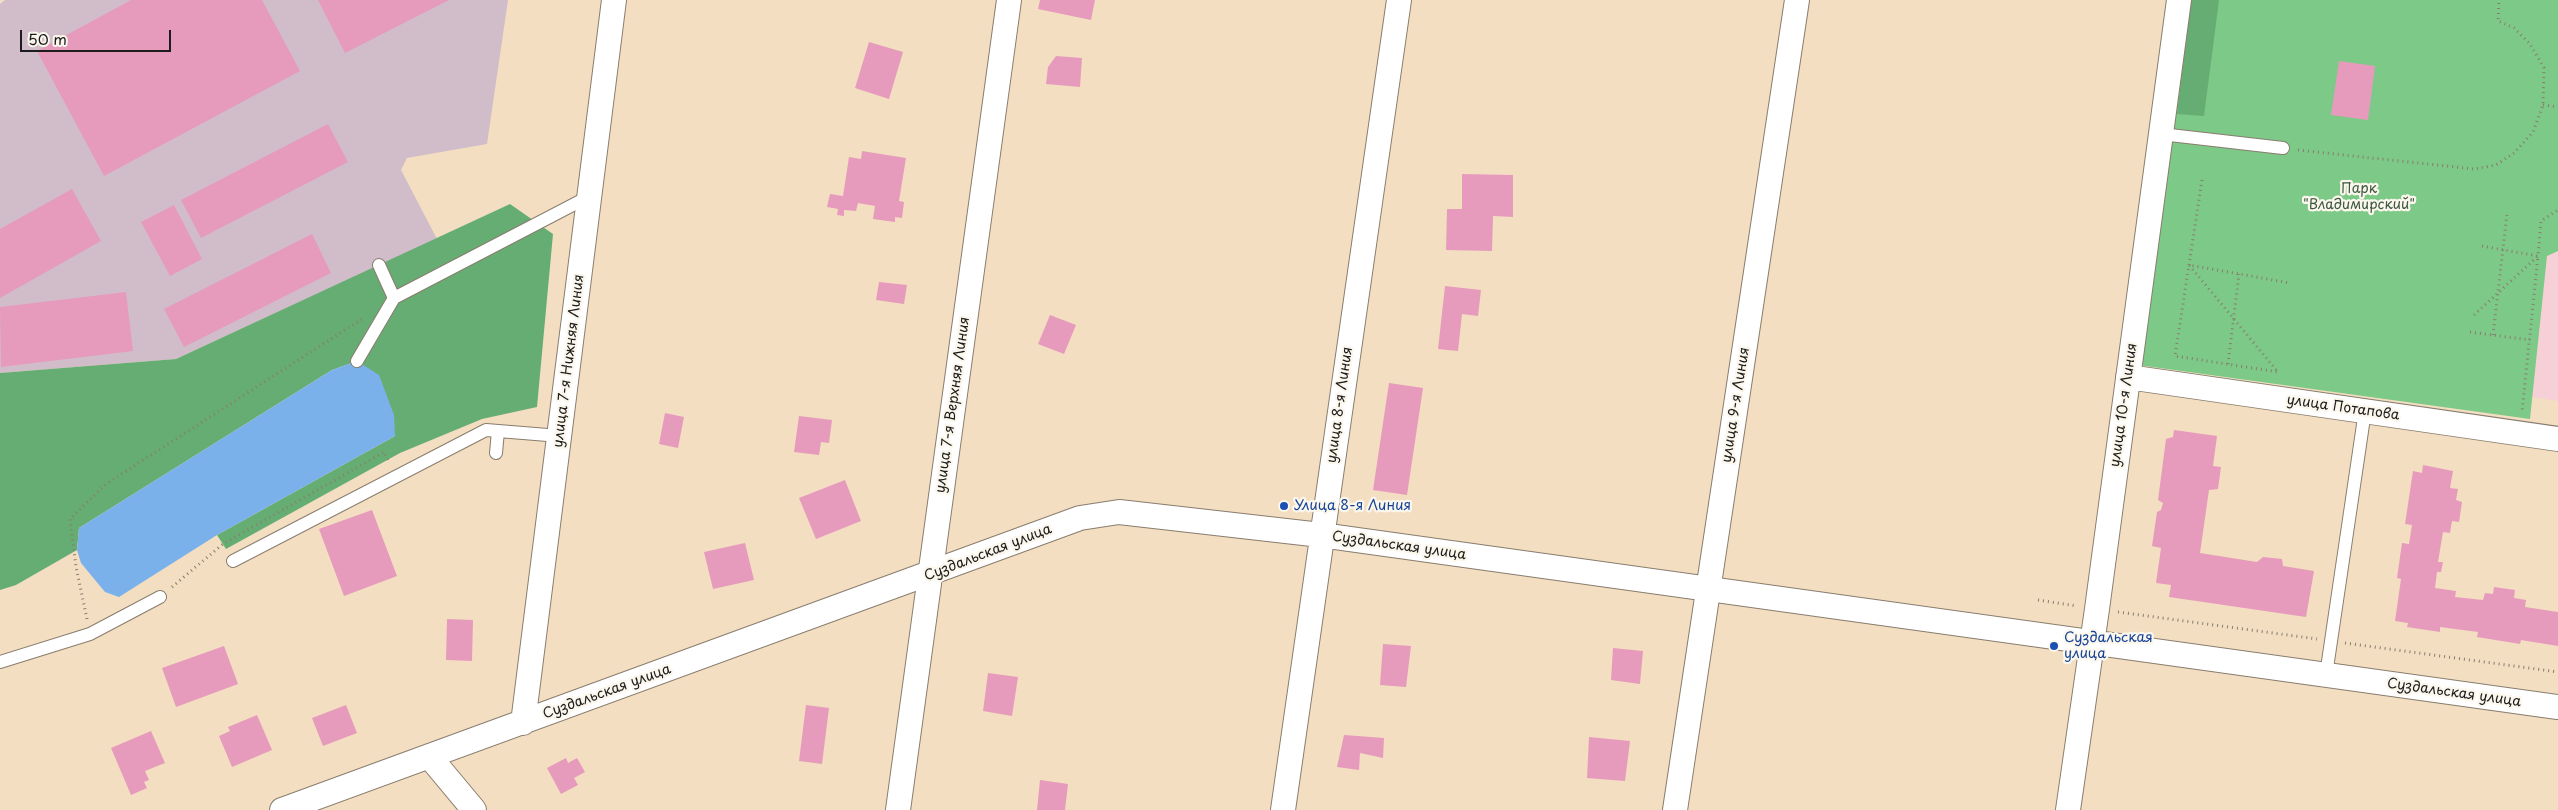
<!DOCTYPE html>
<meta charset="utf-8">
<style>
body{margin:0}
#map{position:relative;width:2558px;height:810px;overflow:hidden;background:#f3dec1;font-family:"Playpen Sans",sans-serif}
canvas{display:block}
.scale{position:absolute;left:20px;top:30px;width:151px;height:22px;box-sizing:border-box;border:2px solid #1c1c1c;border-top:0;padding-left:6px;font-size:15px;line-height:18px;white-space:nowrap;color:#1c1c1c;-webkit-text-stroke:4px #fbf7ec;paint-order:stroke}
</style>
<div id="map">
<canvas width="2558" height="810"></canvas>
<div class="scale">50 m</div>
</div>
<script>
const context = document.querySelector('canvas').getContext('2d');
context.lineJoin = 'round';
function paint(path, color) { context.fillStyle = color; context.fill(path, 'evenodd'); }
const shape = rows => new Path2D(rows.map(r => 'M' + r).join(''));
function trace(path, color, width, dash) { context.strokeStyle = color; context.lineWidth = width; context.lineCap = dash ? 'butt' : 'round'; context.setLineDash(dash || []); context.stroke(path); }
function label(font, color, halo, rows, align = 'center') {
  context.font = font + ' "Playpen Sans",sans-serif'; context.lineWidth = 4.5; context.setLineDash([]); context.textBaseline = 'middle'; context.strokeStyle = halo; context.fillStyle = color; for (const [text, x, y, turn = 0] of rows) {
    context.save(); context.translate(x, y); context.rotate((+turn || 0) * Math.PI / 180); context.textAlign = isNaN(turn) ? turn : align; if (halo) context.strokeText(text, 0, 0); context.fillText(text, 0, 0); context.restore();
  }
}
const built = shape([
 [2558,251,2558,401,2532,397,2547,255]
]);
const industrial = shape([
 [5,0,508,0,487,144,407,158,401,170,437,239,176,359,0,373,0,4]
]);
const green = shape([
 [2183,0,2558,0,2558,251,2547,256,2530,419,2138,365]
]);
const forest = shape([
 [2191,0,2219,0,2204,116,2177,114],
 [510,204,553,234,537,407,482,419,400,453,226,549,217,535,395,436,357,361,332,370,79,528,77,550,16,585,0,590,0,373,176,359]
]);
const water = shape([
 [357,361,379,375,394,415,395,436,217,535,119,597,105,592,81,563,77,550,79,528,332,370]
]);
const building = shape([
 [131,0,262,0,300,71,104,176,37,51],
 [318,0,449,0,345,53],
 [1040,0,1095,0,1091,20,1038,9],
 [869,42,903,52,889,99,855,88],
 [1056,56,1082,58,1080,87,1046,84,1048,67],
 [2339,61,2375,66,2368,120,2331,115],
 [328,124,348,162,201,238,181,200],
 [862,151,906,158,899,201,904,202,902,218,895,217,895,222,873,219,875,206,858,203,856,211,844,210,844,216,837,215,838,209,827,207,830,194,843,196,849,157,861,159],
 [1462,174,1513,175,1513,217,1493,216,1492,251,1446,250,1447,209,1462,209],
 [72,189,101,241,0,298,0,229],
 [174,205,202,259,170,276,141,222],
 [312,234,331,273,184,347,164,309],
 [879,282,907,285,904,304,876,300],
 [1445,286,1481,290,1478,316,1462,314,1458,351,1438,349],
 [126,292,133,351,1,367,0,307],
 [1050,315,1076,325,1064,354,1038,344],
 [1389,383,1423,388,1407,495,1373,490],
 [665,413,684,417,678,448,659,444],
 [799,416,832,420,829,443,821,442,819,455,794,452],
 [2174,430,2217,436,2213,466,2221,467,2218,489,2209,490,2200,553,2257,562,2263,557,2282,559,2283,566,2314,571,2306,617,2169,597,2171,585,2156,583,2161,548,2152,546,2157,512,2161,510,2163,503,2158,500,2166,439,2173,437],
 [2423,465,2453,471,2450,488,2458,489,2456,500,2462,502,2459,522,2452,521,2450,533,2443,532,2438,562,2443,562,2441,572,2437,572,2435,588,2456,591,2455,597,2483,600,2485,593,2493,594,2494,587,2515,590,2514,598,2526,600,2525,607,2558,612,2558,646,2521,640,2520,644,2477,637,2478,632,2440,627,2440,632,2407,627,2408,623,2395,621,2401,579,2397,578,2402,543,2409,544,2412,525,2405,524,2413,471,2422,473],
 [845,480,861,521,816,539,799,498],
 [372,510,397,576,344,596,319,529],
 [745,543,754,580,713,589,704,552],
 [447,619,473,620,472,661,446,660],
 [1383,644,1411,646,1406,687,1380,685],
 [224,646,238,684,176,707,162,668],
 [1613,648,1643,651,1640,684,1611,680],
 [988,673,1018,677,1012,716,983,711],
 [346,705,357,733,323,746,312,718],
 [806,705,829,708,822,764,799,761],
 [257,715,272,750,232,767,219,736,230,731,228,727],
 [151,731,165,763,145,771,149,780,144,782,147,788,131,795,111,748],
 [1344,735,1384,738,1383,758,1360,753,1359,770,1337,767],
 [1589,737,1630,741,1625,781,1587,778],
 [566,758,568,763,577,758,585,772,574,778,578,785,561,794,547,768],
 [1040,780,1068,784,1065,810,1037,810]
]);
const path = shape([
 [2543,105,2558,107],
 [2298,150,2474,169,2496,165,2514,153,2533,132,2543,105,2544,68,2530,44,2514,28,2498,21,2499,0],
 [2202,180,2175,356,2278,372,2189,265,2290,283],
 [2482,246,2538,256,2522,412],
 [2474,315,2538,256,2541,221,2558,210],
 [2470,332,2530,340],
 [2493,335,2507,214],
 [2228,364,2239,274],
 [172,587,223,544,384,452,389,462],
 [2038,600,2077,606],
 [2118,612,2317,639],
 [87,619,76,567,70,519,106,484,362,319],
 [2345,643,2558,672]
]);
const lane = shape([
 [2161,134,2283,148],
 [379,265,394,298],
 [357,361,394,298,590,196],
 [496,453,498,431],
 [233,561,486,430,560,436],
 [0,662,90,634,160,597],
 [2326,675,2365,411]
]);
const street = shape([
 [2128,377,2558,439],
 [523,723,614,0],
 [429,756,474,810],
 [282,810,1080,518,1119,512,1321,535,2558,707],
 [898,810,1009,0],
 [1283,810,1399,0],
 [1675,810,1797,0],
 [2068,810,2097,609,2179,0]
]);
const markers = [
 [1284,506,5,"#1a4fb4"],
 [2054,646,5,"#1a4fb4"]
];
const parkNames = [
 ["Парк",2359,189],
 ["\"Владимирский\"",2359,205]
];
const streetNames = [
 ["улица 7-я Нижняя Линия",569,361,-83],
 ["улица 7-я Верхняя Линия",953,405,-82],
 ["улица 8-я Линия",1340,405,-82],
 ["улица 9-я Линия",1736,405,-81],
 ["улица 10-я Линия",2124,405,-82],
 ["улица Потапова",2343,408,8],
 ["Суздальская улица",1399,546,8],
 ["Суздальская улица",988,553,-21],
 ["Суздальская улица",607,692,-20],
 ["Суздальская улица",2454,693,8]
];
const transitNames = [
 ["Улица 8-я Линия",1294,506],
 ["Суздальская",2064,638],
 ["улица",2064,654]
];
paint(built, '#f6cfd7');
paint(industrial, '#d1bdc9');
paint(green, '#7dc988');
paint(forest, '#66ad74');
paint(water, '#7bb1ea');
paint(building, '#e69bbc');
trace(lane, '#887d6e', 14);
trace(street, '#887d6e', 26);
trace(path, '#887d6e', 3, [1, 4]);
trace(lane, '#fff', 12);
trace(street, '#fff', 24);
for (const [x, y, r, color] of markers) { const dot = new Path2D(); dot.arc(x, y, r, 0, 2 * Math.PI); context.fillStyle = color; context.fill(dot); trace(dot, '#fbf7ec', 2); }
label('14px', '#3e5942', '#fbf7ec', parkNames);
label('14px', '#1c1c1c', '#fbf7ec', streetNames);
label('14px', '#164399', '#fbf7ec', transitNames, 'left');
</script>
